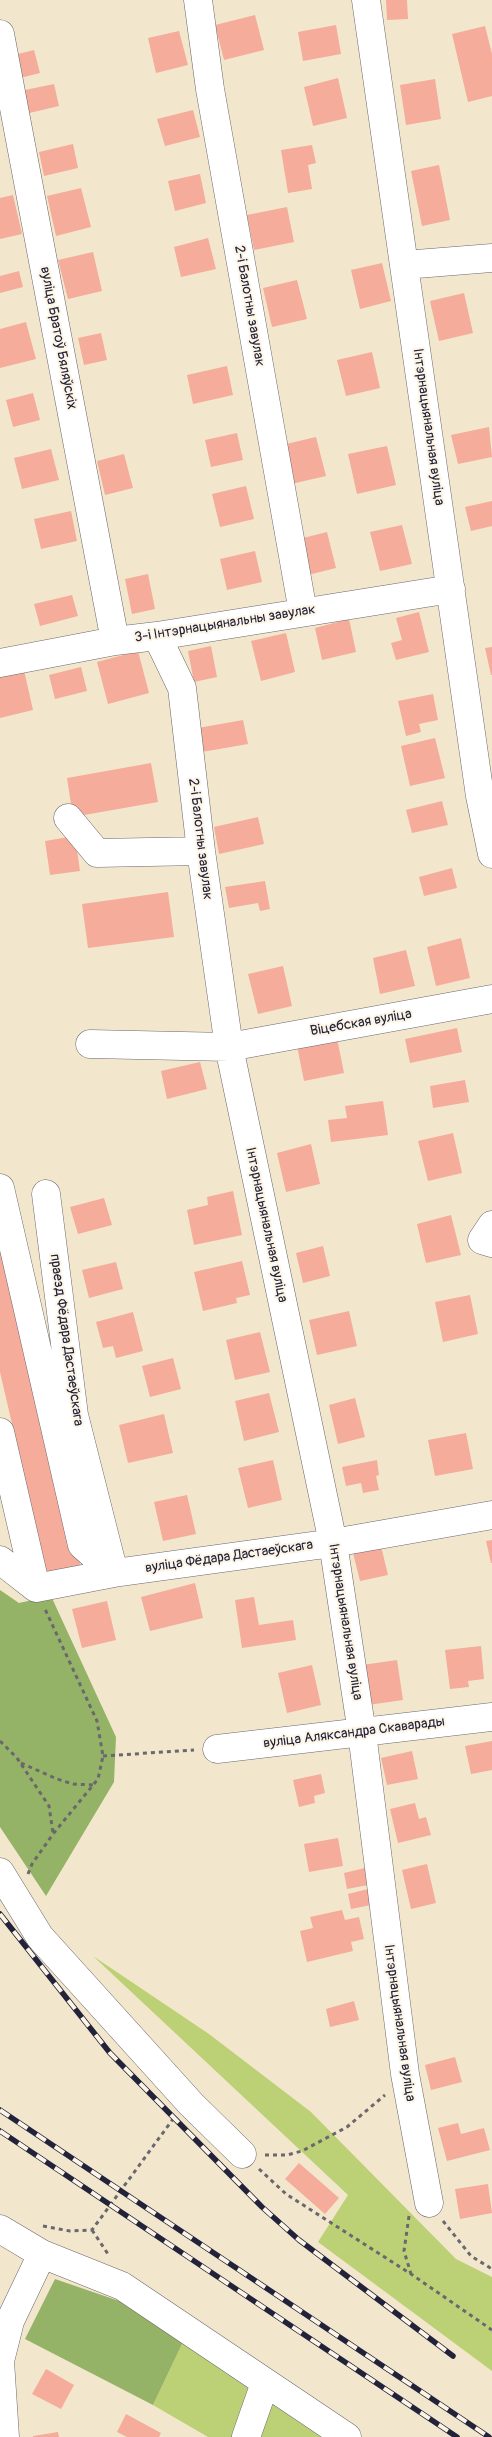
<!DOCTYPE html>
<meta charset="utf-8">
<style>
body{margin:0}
canvas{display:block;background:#f2e7cc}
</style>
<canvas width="492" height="2437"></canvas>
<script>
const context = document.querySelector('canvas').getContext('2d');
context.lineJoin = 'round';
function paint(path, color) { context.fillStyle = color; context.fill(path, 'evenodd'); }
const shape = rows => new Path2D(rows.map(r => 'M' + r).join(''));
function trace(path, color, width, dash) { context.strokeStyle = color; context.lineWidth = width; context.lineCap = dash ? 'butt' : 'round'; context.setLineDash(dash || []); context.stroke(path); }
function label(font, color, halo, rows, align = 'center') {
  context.font = font + ' Pangolin,sans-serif'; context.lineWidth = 4; context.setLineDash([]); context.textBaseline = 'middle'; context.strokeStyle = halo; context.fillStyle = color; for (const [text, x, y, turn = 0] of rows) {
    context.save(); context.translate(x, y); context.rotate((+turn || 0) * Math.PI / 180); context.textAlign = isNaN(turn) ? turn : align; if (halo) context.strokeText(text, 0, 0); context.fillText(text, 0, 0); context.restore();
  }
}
const green = shape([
 [93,1956,209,2034,311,2112,456,2259,492,2277,492,2371,318,2242,348,2195],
 [183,2342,324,2437,208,2437,153,2405]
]);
const forest = shape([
 [0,1590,19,1603,51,1596,116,1737,114,1782,46,1896,0,1827],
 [55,2279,122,2302,183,2342,153,2405,25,2339]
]);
const building = shape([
 [386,0,407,0,408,19,387,20],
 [255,15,264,50,224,60,215,25],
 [336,25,341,54,303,61,298,32],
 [485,26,492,54,492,96,468,102,452,34],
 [179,31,188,65,156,73,148,38],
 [34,50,40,73,16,79,10,56],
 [338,78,347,118,313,126,304,87],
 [435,79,441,119,406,125,400,85],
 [54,84,59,106,25,114,20,91],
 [193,110,200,137,165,146,157,119],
 [73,144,78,168,44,176,39,152],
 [312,145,316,163,308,165,312,189,288,193,281,150],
 [439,165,450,220,422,226,411,171],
 [200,174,206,203,175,211,168,181],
 [81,188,91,227,56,236,47,196],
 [13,195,22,234,0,239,0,198],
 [287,207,294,242,254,250,247,215],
 [208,238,216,269,181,277,174,247],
 [93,252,102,291,68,299,58,260],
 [382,263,391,301,360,309,351,270],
 [19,271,23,287,0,293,0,276],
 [297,280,307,319,272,327,263,288],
 [464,293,473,333,439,341,430,301],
 [26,322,36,359,0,368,0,329],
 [101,333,107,360,84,365,78,338],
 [372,352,380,388,346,396,337,360],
 [227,366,233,395,193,404,187,375],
 [33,393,40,420,13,427,6,400],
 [489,427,492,457,458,464,451,435],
 [237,433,243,460,211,467,205,440],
 [316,437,326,476,291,484,282,445],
 [387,446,396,485,357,494,348,454],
 [51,449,59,480,22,489,14,458],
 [124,454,133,488,105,495,97,461],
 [246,486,254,519,220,527,212,494],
 [492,501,492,526,471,531,465,507],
 [71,511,77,541,41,549,34,519],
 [402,525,412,564,380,571,370,532],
 [327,532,336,568,308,575,299,539],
 [255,551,262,582,227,590,220,559],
 [148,574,155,609,132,614,125,579],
 [72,595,78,616,40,626,34,604],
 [419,612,429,652,396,660,391,643,402,640,396,618],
 [349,619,356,652,322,660,315,628],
 [286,633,295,672,261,681,251,641],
 [211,646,217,677,194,682,188,651],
 [492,647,492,675,491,675,485,648],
 [138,651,149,693,108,704,97,662],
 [81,667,87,691,55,699,49,675],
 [24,670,33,710,0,718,0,676],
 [433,694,438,720,419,724,421,732,406,736,398,701],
 [243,720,248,744,202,752,198,728],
 [435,738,445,778,410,786,401,746],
 [151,763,158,802,73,817,67,778],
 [442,801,448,825,412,833,406,810],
 [258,817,264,844,219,854,214,827],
 [75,836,80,871,50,875,45,841],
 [452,868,457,888,424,896,419,877],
 [265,881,270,909,260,911,258,903,229,908,225,887],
 [168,892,174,937,88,948,82,904],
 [461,938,470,978,436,986,427,947],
 [406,950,415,986,380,994,373,958],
 [283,966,292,1006,258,1014,248,974],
 [457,1028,462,1052,410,1063,405,1039],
 [337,1038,344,1073,304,1081,297,1046],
 [200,1062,207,1089,167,1099,161,1071],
 [465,1080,469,1102,433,1108,430,1086],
 [383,1101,388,1135,331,1142,328,1120,347,1118,345,1106],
 [453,1133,462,1173,428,1181,418,1141],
 [311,1144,320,1184,286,1192,277,1153],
 [233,1191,242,1235,194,1245,187,1210,208,1205,207,1197],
 [104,1198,112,1225,78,1234,70,1207],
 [451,1215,461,1255,426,1263,417,1224],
 [0,1224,82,1572,48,1579,0,1372],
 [323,1246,330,1276,303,1283,296,1253],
 [242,1261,250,1295,236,1298,237,1303,203,1311,194,1272],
 [116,1262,123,1289,89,1298,82,1270],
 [470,1295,478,1334,443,1342,435,1302],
 [349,1311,357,1346,317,1355,309,1320],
 [133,1312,143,1351,116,1358,113,1346,103,1348,96,1322],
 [260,1332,270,1372,235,1380,226,1340],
 [173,1358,181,1389,150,1397,142,1366],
 [269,1393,279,1432,244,1441,235,1401],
 [355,1398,365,1437,338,1444,329,1405],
 [164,1414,173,1453,128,1463,119,1425],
 [466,1433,473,1469,435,1476,428,1440],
 [273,1460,282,1500,248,1508,238,1468],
 [377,1460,379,1475,376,1476,379,1490,363,1493,361,1483,346,1486,342,1467],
 [187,1495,196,1534,163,1541,154,1502],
 [492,1540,492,1563,491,1563,486,1541],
 [381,1546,388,1575,360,1581,353,1553],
 [195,1583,203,1618,150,1631,141,1597],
 [254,1597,259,1625,293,1620,296,1640,242,1648,235,1600],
 [107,1601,116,1640,82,1648,72,1609],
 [481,1646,484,1679,468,1681,469,1687,450,1689,445,1650],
 [397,1660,403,1700,368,1705,362,1665],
 [312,1665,321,1705,287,1713,278,1673],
 [492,1741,492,1770,471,1774,465,1746],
 [412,1751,418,1779,387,1785,381,1758],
 [321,1774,325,1793,314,1796,315,1803,299,1807,293,1780],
 [415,1803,419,1819,426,1817,431,1835,398,1843,390,1809],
 [338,1838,343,1866,309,1872,304,1844],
 [427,1864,436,1903,411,1909,402,1870],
 [365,1868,368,1885,347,1889,344,1873],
 [368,1889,371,1905,351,1909,348,1894],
 [342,1910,345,1920,359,1917,364,1939,351,1942,353,1951,307,1962,300,1931,313,1928,310,1917],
 [354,2001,359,2020,330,2027,326,2009],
 [455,2057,462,2082,431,2090,425,2065],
 [458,2123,461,2134,484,2128,490,2150,447,2161,438,2128],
 [299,2163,339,2198,325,2214,285,2179],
 [488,2184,492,2213,460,2219,455,2189],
 [46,2369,74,2385,61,2409,32,2394],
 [126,2414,161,2433,159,2437,127,2437,117,2432],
 [58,2432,59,2437,33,2437,33,2436]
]);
const path = shape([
 [0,1741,17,1758,49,1806,53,1833],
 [103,1756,194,1750],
 [21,1763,57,1779,73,1784,93,1785],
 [28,1874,32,1864,53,1834,98,1779,103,1756,97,1721,45,1609],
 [265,2155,287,2155,302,2151,347,2127,385,2095],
 [259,2169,286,2194,411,2274,492,2330],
 [409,2216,404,2251,411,2274],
 [443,2221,471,2256,492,2269],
 [43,2226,70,2231,92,2230,173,2119],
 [92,2230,108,2254]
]);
const minor = shape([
 [198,0,210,89,303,612],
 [366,0,480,796,492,854],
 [0,34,115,641],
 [404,265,492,258],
 [157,636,182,688,201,851,229,1047,333,1543,362,1733,405,2074,429,2203],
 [0,663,115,641,157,636,451,589],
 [68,818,97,853,201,851],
 [90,1044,229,1047,492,999],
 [0,1188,82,1545,114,1573],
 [46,1194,74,1415,114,1573],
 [492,1225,482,1240,492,1243],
 [0,1432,36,1588],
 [0,1560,36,1588,114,1573,333,1543,492,1515],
 [217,1749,492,1717],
 [0,1872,40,1937,191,2104,242,2154],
 [0,2229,42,2254,122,2286,347,2437],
 [5,2437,0,2361,10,2321,42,2254],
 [246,2437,265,2383]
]);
const rail = shape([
 [0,1914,110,2053,262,2207,299,2240,453,2356],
 [0,2110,489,2437],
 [0,2131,457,2437]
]);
const streetNames = [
 ["2-і Балотны завулак",249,306,80],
 ["вуліца Братоў Бяляўскіх",58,338,79],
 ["Інтэрнацыянальная вуліца",428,427,82],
 ["3-і Інтэрнацыянальны завулак",225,624,-9],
 ["2-і Балотны завулак",200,839,83],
 ["Віцебская вуліца",361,1023,-10],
 ["Інтэрнацыянальная вуліца",266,1225,78],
 ["праезд Фёдара Дастаеўскага",66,1340,82],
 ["вуліца Фёдара Дастаеўскага",229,1557,-8],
 ["Інтэрнацыянальная вуліца",345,1622,81],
 ["вуліца Аляксандра Скаварады",354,1733,-7],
 ["Інтэрнацыянальная вуліца",399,2023,82]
];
paint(green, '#bcd175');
paint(forest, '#95b366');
paint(building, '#f5ac9a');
trace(minor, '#6b676e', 29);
trace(path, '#6b676e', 3, [4, 4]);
trace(minor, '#fff', 28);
trace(rail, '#22223b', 5.5);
trace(rail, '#fcf5e5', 4, [11]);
label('14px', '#22223b', '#fcf5e5', streetNames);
</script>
